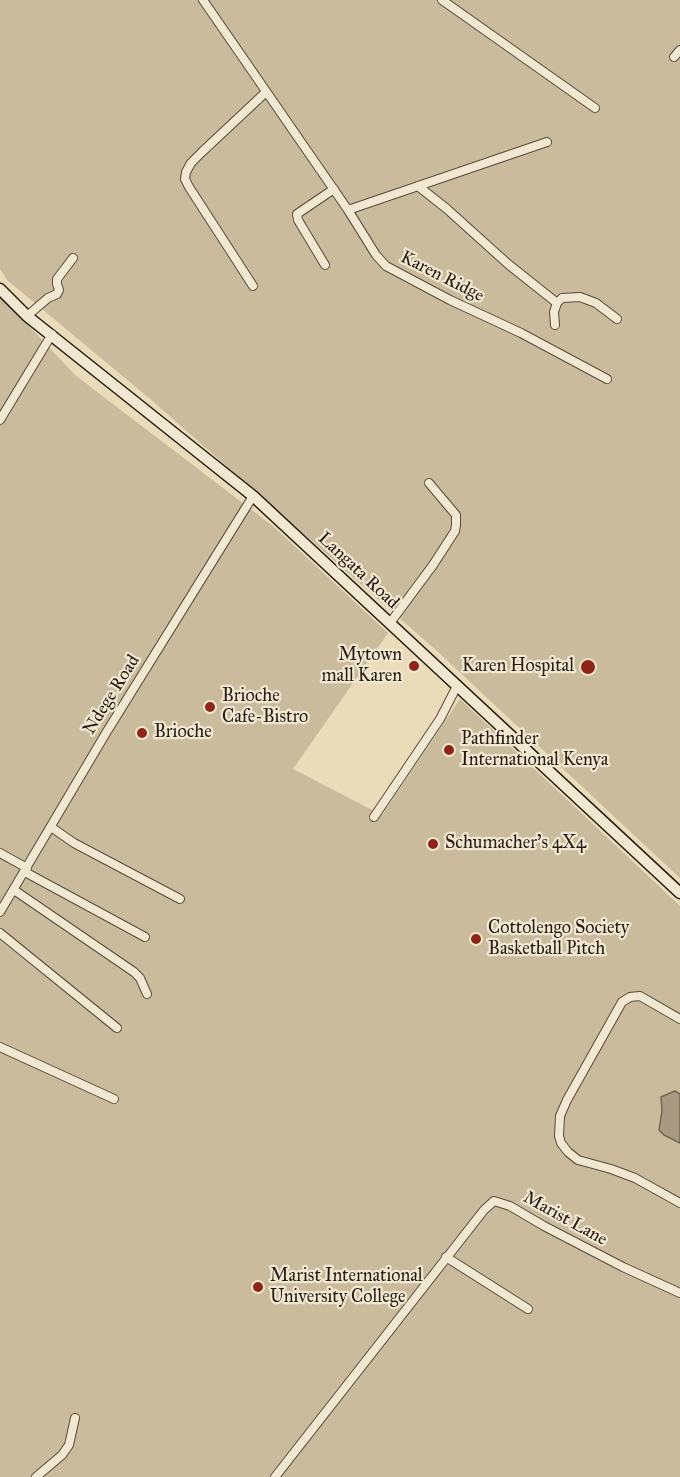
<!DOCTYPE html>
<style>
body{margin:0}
canvas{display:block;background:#eadcb9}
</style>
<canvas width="680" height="1477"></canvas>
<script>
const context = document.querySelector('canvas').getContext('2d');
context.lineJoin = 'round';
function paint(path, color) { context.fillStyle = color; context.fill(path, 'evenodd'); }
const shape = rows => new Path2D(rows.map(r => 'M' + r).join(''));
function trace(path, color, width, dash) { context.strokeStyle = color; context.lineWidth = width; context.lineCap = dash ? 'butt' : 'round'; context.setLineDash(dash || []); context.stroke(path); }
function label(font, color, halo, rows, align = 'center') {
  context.font = font + ' "IM FELL Great Primer",serif'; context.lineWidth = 4.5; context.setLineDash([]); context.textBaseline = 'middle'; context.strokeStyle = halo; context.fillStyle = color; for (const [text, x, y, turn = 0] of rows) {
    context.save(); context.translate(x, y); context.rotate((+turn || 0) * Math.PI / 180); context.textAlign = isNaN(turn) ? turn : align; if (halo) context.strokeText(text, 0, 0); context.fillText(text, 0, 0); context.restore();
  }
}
const green = shape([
 [0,0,680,0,680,878,437,651,149,398,7,280,0,269],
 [0,295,75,375,274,527,388,633,293,769,382,815,460,699,680,906,680,1477,0,1477]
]);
const water = shape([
 [675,1091,680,1094,680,1143,664,1135,659,1130,662,1111,661,1097,675,1091]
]);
const street = shape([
 [203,0,348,210,376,255,386,266,450,300,521,333,607,379],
 [442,0,595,108],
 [674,57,680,50],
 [418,186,447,209,508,264,557,303,554,312,555,325],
 [348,210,547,142],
 [325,265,298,220,297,214,334,189],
 [253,286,189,187,185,179,186,172,191,163,202,152,266,92],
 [557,303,562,298,580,297,596,303,617,319],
 [27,316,48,298,57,294,59,290,57,284,57,279,73,258],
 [0,420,52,334],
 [390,623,433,565,455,531,456,525,456,515,429,483],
 [374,817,440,719,457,686],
 [51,827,74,843,180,899],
 [0,853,27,868],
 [25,872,145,937],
 [14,890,134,972,140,978,147,994],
 [0,912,106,733,253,496],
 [0,933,117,1028],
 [680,1019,640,996,630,997,622,1002,567,1100,560,1116,559,1136,561,1143,568,1152,578,1160,611,1169,635,1178,680,1203],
 [0,1047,114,1099],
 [446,1257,528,1309],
 [36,1477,62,1455,69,1445,75,1418],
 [275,1477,484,1210,494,1201,510,1206,544,1226,623,1267,680,1293]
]);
const secondary = shape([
 [0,289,27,316,253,496,680,893]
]);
const markers = [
 [414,666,6,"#8f2418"],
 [588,667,8,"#8f2418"],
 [210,707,6,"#8f2418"],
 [142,733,6,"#8f2418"],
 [449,750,6,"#8f2418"],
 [433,844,6,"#8f2418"],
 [476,939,6,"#8f2418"],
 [258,1287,6,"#8f2418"]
];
const streetNames = [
 ["Karen Ridge",442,277,27],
 ["Langata Road",358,571,43],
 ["Ndege Road",112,695,-58],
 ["Marist Lane",565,1219,29]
];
const poiNames = [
 ["Mytown",402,656,"right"],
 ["mall Karen",402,677,"right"],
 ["Karen Hospital",574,667,"right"],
 ["Brioche",222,697],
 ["Cafe-Bistro",222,718],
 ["Brioche",154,733],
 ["Pathfinder",461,740],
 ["International Kenya",461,761],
 ["Schumacher's 4X4",445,844],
 ["Cottolengo Society",488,929],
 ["Basketball Pitch",488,950],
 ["Marist International",270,1277],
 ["University College",270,1298]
];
paint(green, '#c9bb9c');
paint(water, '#a79a80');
trace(water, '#736754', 1.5);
trace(street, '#574a3b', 10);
trace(secondary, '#261a11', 13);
trace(street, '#f1e8d2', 8);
trace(secondary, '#f1e8d2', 10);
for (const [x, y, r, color] of markers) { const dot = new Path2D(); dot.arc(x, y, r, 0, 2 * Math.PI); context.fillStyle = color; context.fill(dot); trace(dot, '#f1e8d2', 2); }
label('18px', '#261a11', '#f1e8d2', streetNames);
label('18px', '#261a11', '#f1e8d2', poiNames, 'left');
</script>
